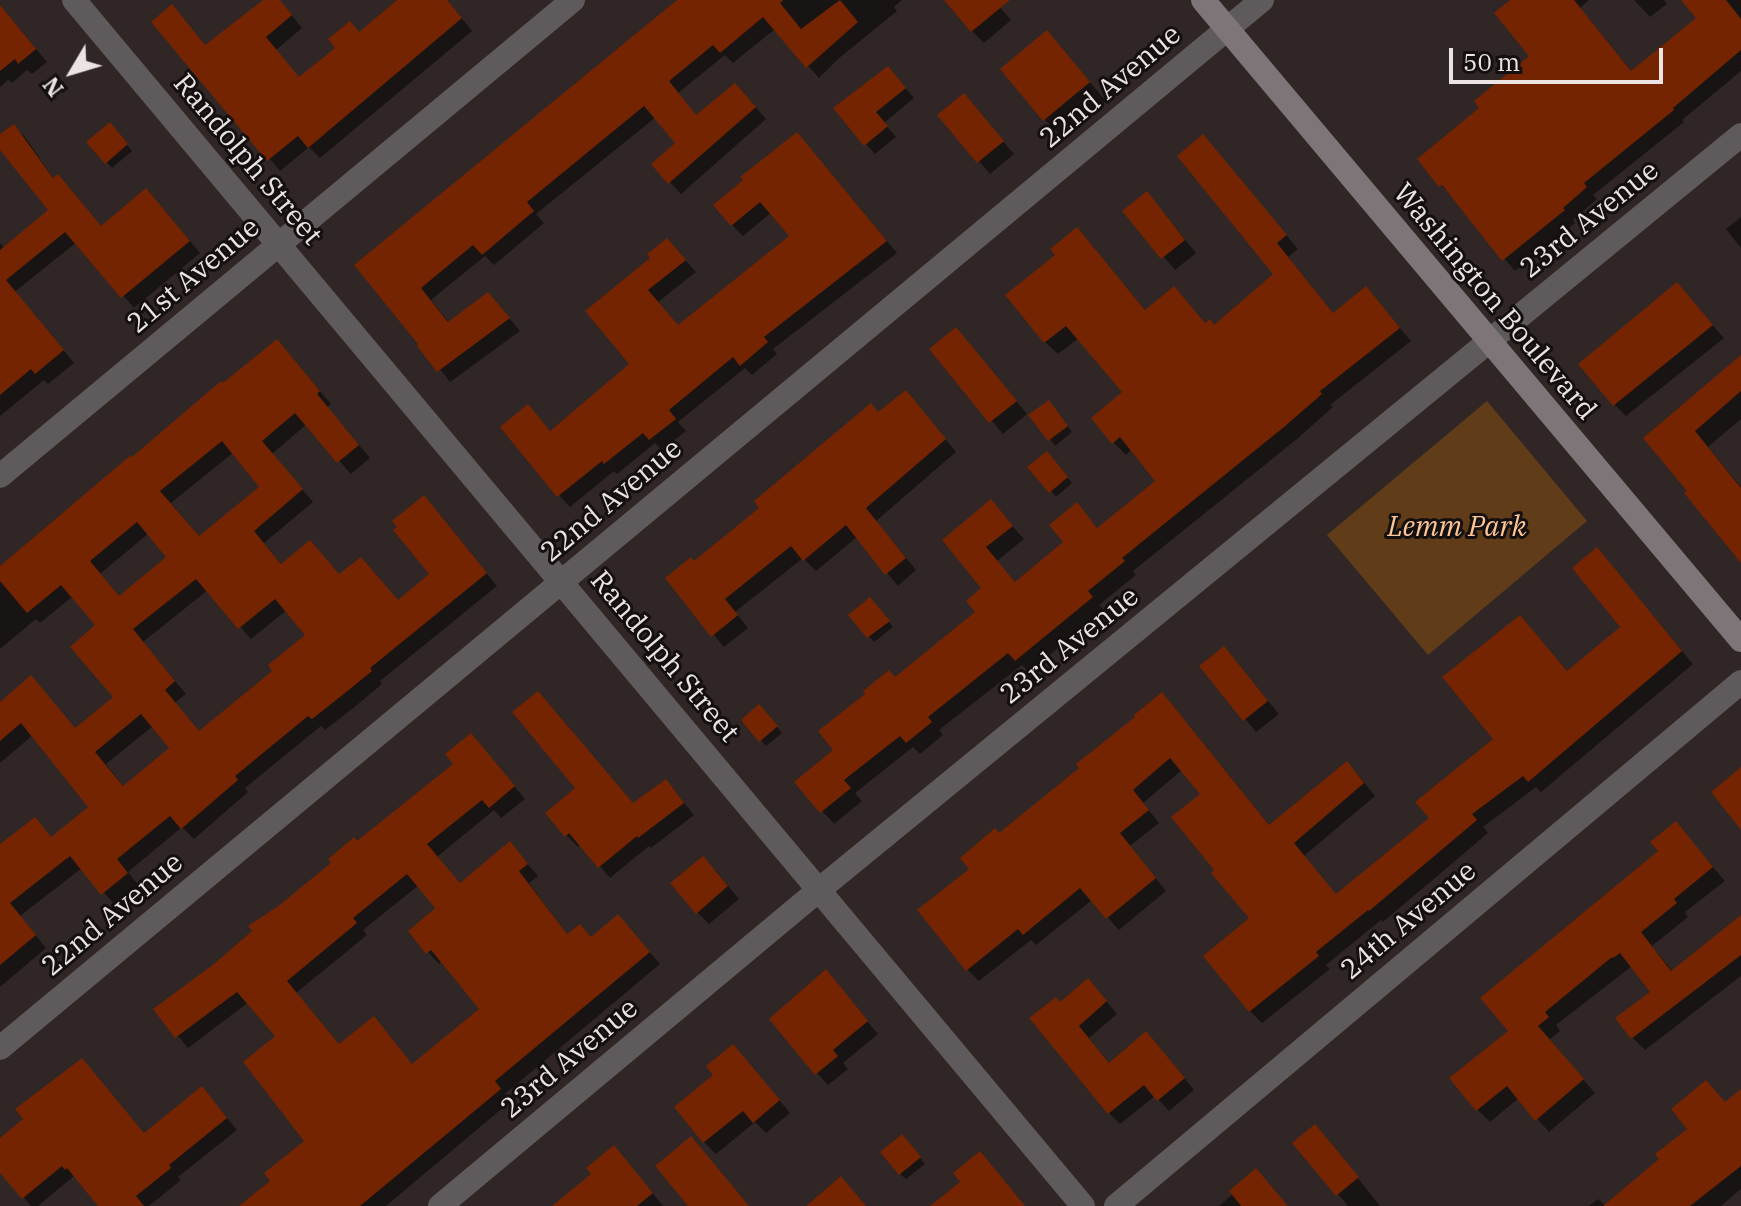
<!DOCTYPE html>
<style>
body{margin:0}
#map{position:relative;width:1741px;height:1206px;overflow:hidden;background:#302626;font-family:"IBM Plex Serif",serif}
canvas{display:block}
.north{position:absolute;left:32px;top:32px;width:80px;height:80px;-webkit-text-stroke:6px #151010;paint-order:stroke;rotate:232deg;font-size:22px;font-weight:700;line-height:32px;text-align:center;color:#ece4e4}
.north::after{content:'';display:block;margin:auto;width:28px;height:36px;background:#ece4e4;clip-path:polygon(50% 0,100% 100%,50% 72%,0 100%)}
.scale{position:absolute;left:1449px;top:48px;width:214px;height:36px;box-sizing:border-box;border:4px solid #ece4e4;border-top:0;padding-left:10px;font-size:24px;line-height:28px;white-space:nowrap;color:#ece4e4;-webkit-text-stroke:6px #151010;paint-order:stroke}
</style>
<div id="map">
<canvas width="1741" height="1206"></canvas>
<div class="north">N</div>
<div class="scale">50 m</div>
</div>
<script>
const context = document.querySelector('canvas').getContext('2d');
context.lineJoin = 'round';
function paint(path, color) { context.fillStyle = color; context.fill(path, 'evenodd'); }
const shape = rows => new Path2D(rows.map(r => 'M' + r).join(''));
function trace(path, color, width, dash) { context.strokeStyle = color; context.lineWidth = width; context.lineCap = dash ? 'butt' : 'round'; context.setLineDash(dash || []); context.stroke(path); }
function label(font, color, halo, rows, align = 'center') {
  context.font = font + ' "IBM Plex Serif",serif'; context.lineWidth = 6; context.setLineDash([]); context.textBaseline = 'middle'; context.strokeStyle = halo; context.fillStyle = color; for (const [text, x, y, turn = 0] of rows) {
    context.save(); context.translate(x, y); context.rotate((+turn || 0) * Math.PI / 180); context.textAlign = isNaN(turn) ? turn : align; if (halo) context.strokeText(text, 0, 0); context.fillText(text, 0, 0); context.restore();
  }
}
const green = shape([
 [1487,401,1587,521,1428,655,1327,535]
]);
const shadow = shape([
 [266,0,279,0,302,28,276,50,300,79,401,0,447,0,472,31,320,158,309,147,280,171,154,23,206,47],
 [680,0,902,0,894,7,897,11,838,59,819,78,775,29,733,63,725,55,678,93,697,117,747,97,766,119,681,194,653,164,677,144,656,117,536,214,544,223,494,265,485,256,431,300,450,323,499,306,520,331,450,382,357,265],
 [960,0,994,0,1011,20,984,43,972,31],
 [1513,0,1589,0,1580,8,1632,72,1699,18,1690,0,1741,0,1741,71,1682,120,1684,122,1593,195,1597,199,1573,220,1575,223,1515,271,1419,159,1482,108,1531,56],
 [1634,0,1664,0,1667,4,1650,17],
 [0,6,47,62,32,74,27,70,12,83,8,80,0,87],
 [1047,33,1106,101,1062,137,1044,119],
 [888,68,914,98,884,123,896,137,875,154,866,144],
 [964,96,1014,154,990,174,940,115],
 [14,126,25,137,54,179,102,228,157,202,200,253,134,308,77,242,7,298,0,291,0,243,5,249,51,210,0,145,0,136],
 [115,130,132,151,112,168,89,142],
 [1203,137,1298,249,1288,257,1334,314,1378,302,1411,341,1330,405,1333,407,1297,439,1133,571,1136,575,1099,605,1104,610,1029,672,1022,665,939,730,943,735,920,754,913,747,855,793,862,801,834,824,797,783,836,750,896,679,977,612,984,589,945,540,991,502,1024,539,997,561,1016,583,1066,542,1076,505,1098,529,1158,481,1132,449,1126,455,1113,442,1125,393,1079,338,1058,354,1045,342,1089,242,1146,311,1174,288,1206,325,1215,327,1276,274],
 [808,146,897,253,773,349,777,354,752,375,745,368,678,422,686,431,662,450,655,443,617,474,614,471,570,507,559,495,551,433,631,364,588,311,678,252,696,272,658,302,679,327,792,236,772,212,743,236,732,225],
 [1158,206,1196,253,1175,270,1125,211],
 [1741,217,1741,248,1726,229],
 [1677,285,1724,338,1626,416,1614,404],
 [32,311,74,363,48,384,44,380,0,416,0,316],
 [968,342,1027,414,1003,434,932,350],
 [288,353,331,404,327,407,370,458,351,474,307,424,272,454,313,502,264,543,282,565,310,542,340,576,399,602,432,574,436,510,497,586,380,681,382,684,357,705,325,730,321,726,245,788,248,792,194,839,182,827,128,872,139,886,115,905,82,868,20,916,46,948,0,987,0,847,35,820,52,839,91,807,33,735,0,763,0,704,76,730,116,697,97,626,73,596,40,623,36,619,0,649,0,569,132,460],
 [234,452,262,487,200,538,171,503],
 [149,533,169,558,120,598,100,574],
 [208,590,251,639,287,610,308,636,275,671,200,733,175,703,186,694,143,642],
 [153,726,171,749,124,787,106,764],
 [1741,360,1741,419,1708,447,1741,487,1741,560,1690,491,1646,438],
 [917,404,956,452,876,521,916,570,898,586,857,537,816,571,803,558,735,612,748,628,724,647,667,579,694,563,879,414],
 [1054,408,1072,432,1055,446,1031,415],
 [1052,459,1072,483,1056,497,1051,491],
 [1597,549,1693,664,1541,792,1536,787,1483,827,1488,833,1383,922,1381,920,1326,965,1330,969,1262,1023,1250,1011,1252,918,1217,870,1203,794,1182,770,1143,803,1159,823,1130,846,1166,891,1119,930,1092,900,1036,945,1031,940,979,981,967,969,972,869,999,835,1173,706,1270,826,1347,764,1359,776,1375,796,1304,856,1337,896,1432,819,1496,739,1520,617,1569,673,1623,628],
 [876,605,893,627,874,642,851,615],
 [1224,648,1279,714,1256,732,1201,666],
 [764,712,782,733,766,746,761,740],
 [471,735,525,799,501,818,494,810,437,857,460,885,510,844,538,876,529,883,568,936,592,938,618,916,660,964,505,1094,511,1101,386,1206,267,1206,273,1182,307,1141,278,1036,249,1002,188,1048,156,1010,215,966,278,908,456,764],
 [419,885,438,908,428,952,439,964,443,960,482,1009,413,1066,340,1046,296,993,367,935,363,930],
 [666,781,694,815,651,848,649,846,610,878,581,844,578,847,566,835,577,788,634,805],
 [1676,824,1725,881,1685,912,1688,917,1652,946,1673,972,1741,917,1741,976,1645,1050,1632,1037,1652,992,1632,966,1556,1025,1560,1031,1549,1040,1595,1093,1549,1132,1519,1098,1490,1122,1477,1109,1510,1031,1660,851],
 [715,870,739,899,709,924,697,912],
 [826,972,878,1034,843,1063,848,1069,828,1085,817,1073],
 [1099,992,1117,1014,1089,1038,1110,1064,1157,1045,1194,1090,1169,1111,1155,1096,1120,1124,1109,1113,1060,1004],
 [745,1059,790,1113,766,1133,755,1122,716,1154,704,1142],
 [1741,1091,1741,1189,1721,1206,1606,1206],
 [212,1100,237,1130,178,1177,181,1180,149,1206,100,1206,74,1176,38,1206,31,1206,0,1170,0,1140,145,1135],
 [1325,1137,1380,1206,1348,1206,1295,1143],
 [907,1142,925,1164,906,1179,900,1174],
 [626,1160,663,1206,557,1206],
 [1233,1194,1287,1206,1219,1206],
 [1598,1199,1606,1206,1589,1206]
]);
const building = shape([
 [263,0,280,0,292,15,266,37,299,77,335,48,328,39,350,21,359,32,397,0,447,0,462,18,308,148,298,136,267,161,151,22,172,4,205,45],
 [677,0,783,0,780,3,801,29,840,0,858,22,806,68,763,17,720,53,713,45,669,81,696,115,735,83,756,107,668,184,651,164,675,143,644,106,527,202,534,211,482,255,473,245,421,288,448,322,488,292,510,318,437,372,417,346,418,344,354,265],
 [944,0,1010,0,971,32],
 [1510,0,1574,0,1631,71,1696,18,1681,0,1726,0,1741,19,1741,50,1673,108,1674,110,1584,183,1587,187,1563,208,1565,210,1502,261,1442,185,1439,187,1417,159,1479,108,1474,101,1529,56,1494,13],
 [0,5,36,49,18,64,15,59,0,71],
 [1047,30,1090,82,1043,121,1000,69],
 [888,66,906,88,876,112,888,126,864,146,833,108],
 [964,93,1004,141,977,163,937,115],
 [110,122,128,144,105,164,86,142],
 [14,124,53,178,58,174,101,226,146,188,190,241,121,298,65,232,6,280,64,350,35,374,31,369,0,395,0,250,48,210,0,150,0,134],
 [797,132,887,241,764,337,768,342,740,366,733,357,669,410,676,419,649,440,643,433,604,464,602,461,557,497,500,427,528,404,550,431,629,364,585,311,650,258,647,254,667,238,686,260,648,290,678,325,789,236,760,202,731,226,713,205,743,180,740,177],
 [1203,134,1287,235,1277,243,1333,313,1366,286,1400,328,1320,391,1322,394,1284,427,1122,558,1125,561,1088,591,1093,597,1015,661,1008,653,928,717,932,722,906,743,900,736,844,780,851,788,820,813,794,782,833,750,818,731,865,694,863,691,889,670,895,677,975,612,966,601,981,588,942,540,991,499,1013,526,986,547,1015,582,1063,542,1049,525,1077,502,1097,528,1155,481,1120,437,1112,444,1091,418,1122,392,1066,326,1044,343,1005,295,1055,255,1050,249,1077,227,1145,310,1174,286,1205,323,1210,319,1214,325,1273,274,1177,156],
 [1147,191,1185,240,1161,259,1122,211],
 [1677,282,1713,325,1613,406,1578,364],
 [956,327,1017,401,989,423,929,349],
 [277,339,320,391,317,394,359,445,337,463,295,413,262,441,303,489,254,531,281,564,310,540,339,574,361,557,398,600,429,574,393,530,397,527,392,521,424,495,487,573,370,668,372,671,345,693,312,719,308,716,235,776,238,780,181,829,170,816,117,859,128,873,101,895,70,856,10,903,36,935,0,965,0,844,35,817,51,837,88,807,21,723,0,741,0,702,31,675,75,728,113,697,70,647,95,625,61,585,27,613,0,581,0,566,131,455,132,457,221,381,223,383],
 [222,441,259,487,199,536,160,491],
 [137,522,166,557,119,596,90,561],
 [196,579,238,629,275,599,305,635,268,665,272,671,199,731,165,690,175,681,133,629],
 [141,714,169,748,123,786,95,752],
 [1741,355,1741,391,1695,431,1741,488,1741,563,1684,493,1687,491,1643,438],
 [906,390,946,439,866,508,906,558,885,575,846,525,803,561,791,546,725,599,738,615,711,637,665,578,691,557,694,561,759,508,754,501,871,403,878,412],
 [1049,400,1068,426,1048,441,1028,415],
 [1047,451,1068,477,1049,493,1027,467],
 [1597,547,1682,651,1528,782,1523,776,1472,814,1477,820,1369,911,1368,910,1316,952,1319,956,1249,1012,1203,956,1249,918,1211,873,1214,870,1171,817,1200,794,1170,758,1133,790,1149,810,1120,833,1156,878,1106,919,1080,888,1023,935,1018,929,966,971,917,910,969,869,960,858,995,828,999,833,1079,768,1076,764,1135,717,1134,715,1162,692,1269,825,1347,761,1364,783,1294,843,1336,894,1429,818,1415,802,1493,739,1442,677,1520,615,1567,671,1620,627,1572,568],
 [870,597,890,621,867,638,848,615],
 [1224,646,1268,701,1243,721,1199,666],
 [538,691,633,803,666,779,684,803,638,838,637,836,598,868,569,833,565,837,545,813,575,788,512,712],
 [759,704,778,726,759,742,741,720],
 [471,733,515,786,489,808,482,800,427,844,460,883,510,841,528,864,519,871,567,934,580,924,591,937,618,914,650,952,495,1081,501,1089,360,1206,239,1206,270,1181,264,1173,304,1141,243,1062,275,1036,237,992,175,1038,153,1009,214,964,252,931,248,926,277,907,331,863,328,859,354,837,357,841,453,764,445,754],
 [407,874,435,908,408,931,426,954,431,950,479,1009,412,1064,374,1016,339,1044,287,981,357,923,353,918],
 [1741,767,1741,830,1711,792],
 [1676,821,1713,867,1674,899,1677,903,1641,932,1671,971,1741,915,1741,955,1631,1039,1615,1018,1650,992,1620,953,1613,958,1612,957,1545,1012,1549,1017,1538,1026,1584,1079,1535,1121,1507,1086,1476,1111,1449,1078,1508,1031,1480,998,1658,851,1650,842],
 [703,856,728,886,696,914,670,883],
 [826,969,868,1021,833,1050,838,1056,815,1075,769,1019],
 [1088,978,1107,1001,1079,1026,1109,1063,1146,1031,1185,1078,1157,1101,1144,1085,1108,1114,1029,1018,1056,997,1060,1002],
 [733,1044,780,1100,753,1123,743,1111,703,1143,674,1107,713,1075,706,1066],
 [82,1058,144,1133,202,1086,227,1118,169,1165,171,1168,136,1196,144,1206,98,1206,67,1168,65,1170,62,1166,22,1199,0,1173,0,1138,23,1119,15,1109],
 [1706,1080,1725,1102,1741,1089,1741,1166,1690,1206,1603,1206,1659,1159,1655,1154,1687,1129,1671,1109],
 [1315,1124,1359,1177,1336,1196,1292,1143],
 [902,1134,921,1157,899,1175,880,1152],
 [691,1136,749,1206,688,1206,655,1166],
 [614,1145,653,1193,637,1206,552,1206,591,1174,586,1168],
 [980,1151,1025,1206,930,1206,960,1182,953,1173],
 [1256,1168,1288,1206,1241,1206,1229,1191],
 [841,1176,866,1206,806,1206]
]);
const street = shape([
 [74,0,1083,1206],
 [0,476,573,0],
 [0,1048,1262,0],
 [440,1206,820,889,1741,135],
 [1116,1206,1741,682]
]);
const secondary = shape([
 [1203,0,1741,640]
]);
const streetNames = [
 ["22nd Avenue",1111,87,-40],
 ["Randolph Street",247,160,50],
 ["23rd Avenue",1590,220,-39],
 ["21st Avenue",194,276,-40],
 ["Washington Boulevard",1494,302,50],
 ["22nd Avenue",612,501,-40],
 ["23rd Avenue",1070,646,-39],
 ["Randolph Street",664,657,50],
 ["22nd Avenue",113,915,-40],
 ["24th Avenue",1409,921,-40],
 ["23rd Avenue",570,1059,-40]
];
const parkNames = [
 ["Lemm Park",1457,528]
];
paint(green, '#613c18');
paint(shadow, '#0007');
paint(building, '#742400');
trace(street, '#5f5a5b', 24);
trace(secondary, '#7d7578', 24);
label('28px', '#ece4e4', '#151010', streetNames);
label('italic 28px', '#fec696', '#151010', parkNames);
</script>
